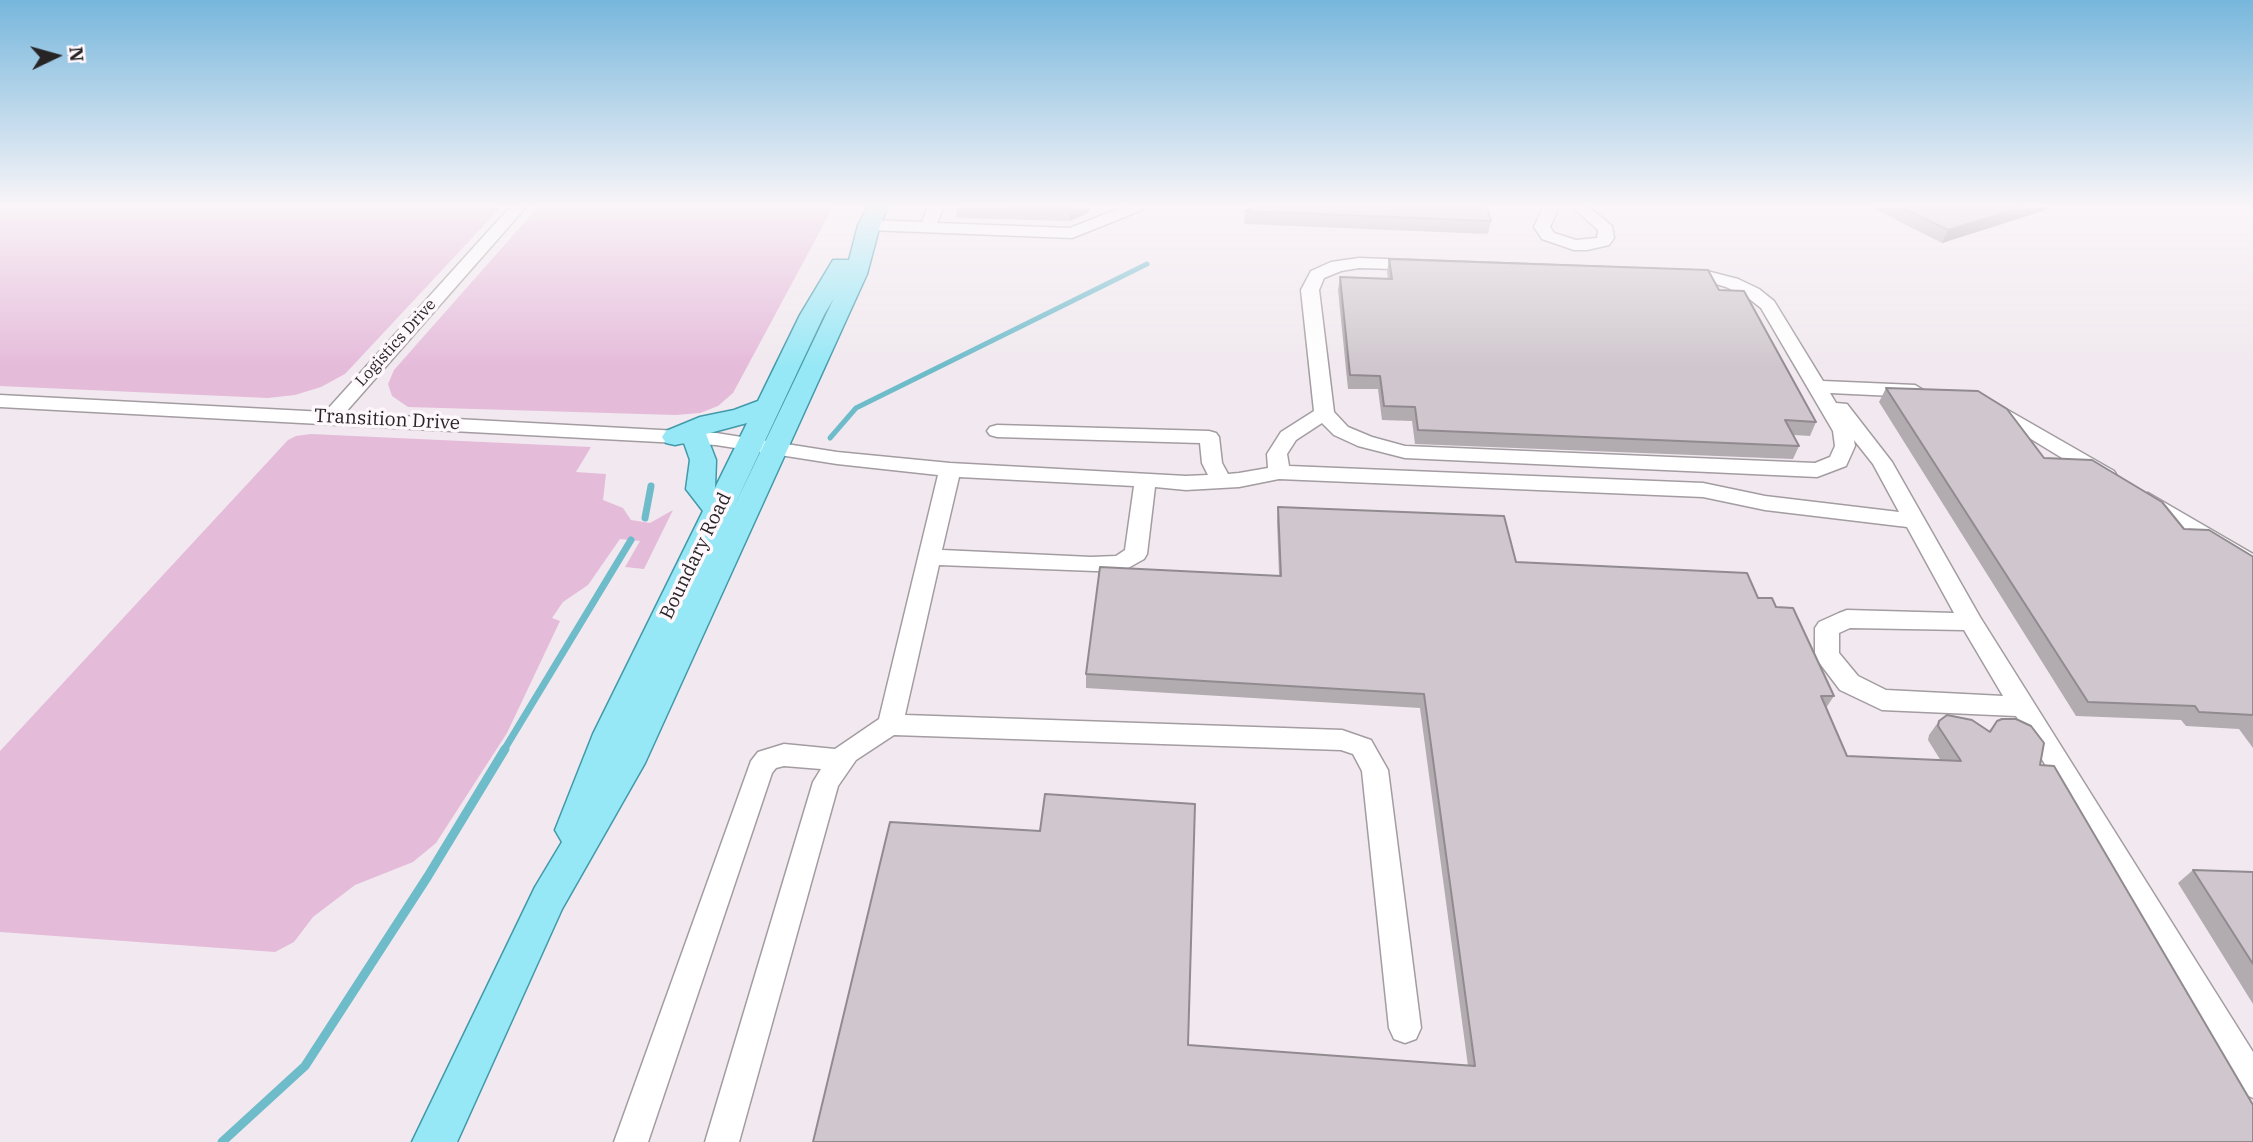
<!DOCTYPE html>
<style>
body{margin:0}
#map{position:relative;width:2253px;height:1142px;overflow:hidden;background:#f1e9ef;font-family:"IBM Plex Serif",serif}
canvas{display:block}
.north{position:absolute;left:21px;top:21px;width:70px;height:70px;-webkit-text-stroke:5px #fef7fc;paint-order:stroke;rotate:85deg;font-size:19px;font-weight:700;line-height:28px;text-align:center;color:#272426}
.north::after{content:'';display:block;margin:auto;width:24px;height:32px;background:#272426;clip-path:polygon(50% 0,100% 100%,50% 72%,0 100%)}
</style>
<div id="map">
<canvas width="2253" height="1142"></canvas>
<div class="north">N</div>
</div>
<script>
const context = document.querySelector('canvas').getContext('2d');
context.lineJoin = 'round';
function paint(path, color) { context.fillStyle = color; context.fill(path, 'evenodd'); }
const shape = rows => new Path2D(rows.map(r => 'M' + r).join(''));
function trace(path, color, width, dash) { context.strokeStyle = color; context.lineWidth = width; context.lineCap = dash ? 'butt' : 'round'; context.setLineDash(dash || []); context.stroke(path); }
function label(font, color, halo, rows, align = 'center') {
  context.font = font + ' "IBM Plex Serif",serif'; context.lineWidth = 7; context.setLineDash([]); context.textBaseline = 'middle'; context.strokeStyle = halo; context.fillStyle = color; for (const [text, x, y, turn = 0] of rows) {
    context.save(); context.translate(x, y); context.rotate((+turn || 0) * Math.PI / 180); context.textAlign = isNaN(turn) ? turn : align; if (halo) context.strokeText(text, 0, 0); context.fillText(text, 0, 0); context.restore();
  }
}
const green = shape([
 [0,207,501,207,345,374,321,387,295,395,268,398,0,386],
 [538,207,833,207,733,393,718,406,700,413,675,415,408,407,392,396,388,384,394,370],
 [311,434,591,447,576,472,606,474,603,500,623,508,631,520,650,523,673,510,644,569,625,567,640,541,620,539,588,585,563,602,552,618,560,621,507,733,436,843,413,862,355,885,313,917,294,942,275,952,0,932,0,751,288,440,296,436]
]);
const streamFar2 = shape([
 [830,438,856,408,1147,264]
]);
const streamFar1 = shape([
 [645,518,651,486],
 [504,750,631,540]
]);
const stream = shape([
 [222,1142,305,1066,428,876,505,749]
]);
const minor = shape([
 [510,207,526,207,345,413,716,433,837,452,950,463,1186,476,1208,475,1202,463,1200,443,997,437,990,435,987,431,990,427,997,425,1209,431,1216,433,1219,437,1222,463,1228,474,1239,473,1268,468,1267,454,1281,432,1314,411,1301,290,1311,271,1331,262,1359,258,1707,271,1738,279,1759,289,1774,301,1823,381,1915,385,1925,391,1915,397,1830,393,1836,403,1847,404,1892,462,1980,617,2253,1052,2253,1098,2242,1093,2016,716,1882,710,1840,690,1818,661,1815,655,1815,628,1819,622,1839,613,1847,610,1954,613,1907,527,1765,510,1703,497,1279,479,1239,487,1186,490,1155,487,1147,554,1144,559,1121,572,939,565,905,715,1342,730,1371,740,1388,770,1421,1028,1416,1039,1405,1043,1394,1039,1389,1028,1362,771,1353,754,1341,750,894,735,856,760,838,786,739,1142,705,1142,813,782,821,769,784,766,776,768,772,773,648,1142,614,1142,751,761,758,752,784,744,835,749,879,719,938,475,837,464,716,445,0,407,0,395,325,412,510,207],
 [1359,268,1602,275,1706,281,1726,287,1747,297,1761,308,1833,431,1835,446,1830,457,1815,463,1405,446,1372,437,1348,427,1334,412,1319,290,1324,278,1341,271,1359,268],
 [1322,423,1334,435,1358,446,1405,458,1817,477,1846,466,1855,446,1854,440,1873,464,1899,512,1765,496,1703,483,1289,466,1287,454,1296,440,1322,423],
 [959,477,1134,486,1125,550,1116,556,1091,557,942,550,959,477],
 [1850,628,1964,630,2003,696,1886,690,1858,676,1839,653,1839,633,1850,628],
 [928,207,944,207,937,223,1070,228,1123,207,1144,207,1142,210,1072,238,869,230,861,225,869,220,922,222,928,207],
 [1543,207,1559,207,1550,227,1554,233,1576,240,1597,238,1598,230,1572,207,1589,207,1612,226,1614,238,1609,245,1587,250,1574,250,1542,239,1534,227,1543,207],
 [1992,401,2114,471,2117,476,2114,481,2107,483,2100,481,1985,411,1982,407,1992,401],
 [2148,493,2253,554,2253,572,2245,570,2140,505,2137,500,2140,495,2148,493]
]);
const major = shape([
 [868,207,888,207,880,225,867,274,645,763,562,909,457,1142,412,1142,535,887,562,842,555,830,593,734,703,511,686,489,690,460,684,443,675,445,666,443,662,437,666,431,700,417,734,410,758,401,800,315,833,260,849,260,858,225,868,207],
 [834,298,732,511,824,315,834,298],
 [747,423,715,488,716,460,706,434,747,423]
]);
const wall = shape([
 [956,207,1090,207,1088,213,1070,221,957,218],
 [1871,207,2048,207,2046,210,1942,243],
 [1245,211,1491,221,1488,234,1244,224],
 [1389,259,1719,290,1816,422,1810,436,1794,435,1799,446,1793,459,1415,444,1412,421,1382,420,1378,389,1348,389,1338,290,1340,277,1388,279,1387,272],
 [1886,388,2044,458,2184,529,2253,557,2253,748,2239,729,2186,726,2181,720,2076,716,1879,402],
 [1278,507,1516,562,1758,598,1776,607,1834,696,1826,708,1847,756,1941,761,1928,740,1929,735,1939,721,1989,731,1997,721,2040,765,2253,1142,1188,1045,1468,1066,1420,708,1086,688,1086,674,1279,575,1277,521],
 [2193,870,2253,872,2253,1004,2178,883]
]);
const shadedWall = shape([
 [1074,207,1090,207,1088,213,1070,221,1069,209],
 [2023,207,2048,207,2046,210,1942,243,1948,230]
]);
const building = shape([
 [1009,207,1074,207,1069,209,1009,207],
 [1254,207,1487,207,1491,221,1245,211,1254,207],
 [1901,207,2023,207,1948,230,1901,207],
 [1389,259,1708,270,1719,290,1744,291,1816,422,1785,420,1799,446,1418,430,1415,407,1384,406,1380,376,1350,375,1340,277,1392,279,1389,259],
 [1886,388,1978,391,2007,409,2044,458,2092,460,2162,502,2184,529,2209,530,2252,556,2253,557,2253,715,2199,712,2195,706,2088,702,1886,388],
 [1278,507,1504,516,1516,562,1747,573,1758,598,1772,598,1776,607,1793,608,1834,696,1821,696,1847,756,1961,761,1938,726,1939,721,1947,715,1972,720,1990,732,1997,721,2002,719,2016,719,2031,726,2044,743,2040,765,2054,766,2253,1105,2253,1142,813,1142,890,822,1040,831,1045,794,1195,804,1188,1045,1475,1066,1424,694,1086,674,1100,567,1281,576,1278,507],
 [2193,870,2253,872,2253,964,2193,870]
]);
const farStreetnames = [
 ["Logistics Drive",396,343,-48]
];
const streetNames = [
 ["Transition Drive",387,420,3],
 ["Boundary Road",696,556,-64]
];
paint(green, '#e5bbda');
trace(streamFar2, '#6ebbca', 5);
trace(streamFar1, '#6ebbca', 7);
trace(stream, '#6ebbca', 9);
trace(minor, '#a39ca1', 3);
trace(major, '#4299a9', 3);
paint(minor, '#fff');
paint(major, '#96e8f6');
paint(wall, '#b2abb0');
paint(shadedWall, '#918b90');
paint(building, '#cfc7cd');
trace(building, '#918b90', 2);
const sky = context.createLinearGradient(0, 0, 0, 367);
sky.addColorStop(0, '#77b7dc');
sky.addColorStop(0.56, '#f9f5f8');
sky.addColorStop(1, '#f9f5f800');
context.fillStyle = sky;
context.fillRect(0, 0, 2253, 367);
label('16px', '#272426', '#fef7fc', farStreetnames);
label('19px', '#272426', '#fef7fc', streetNames);
</script>
